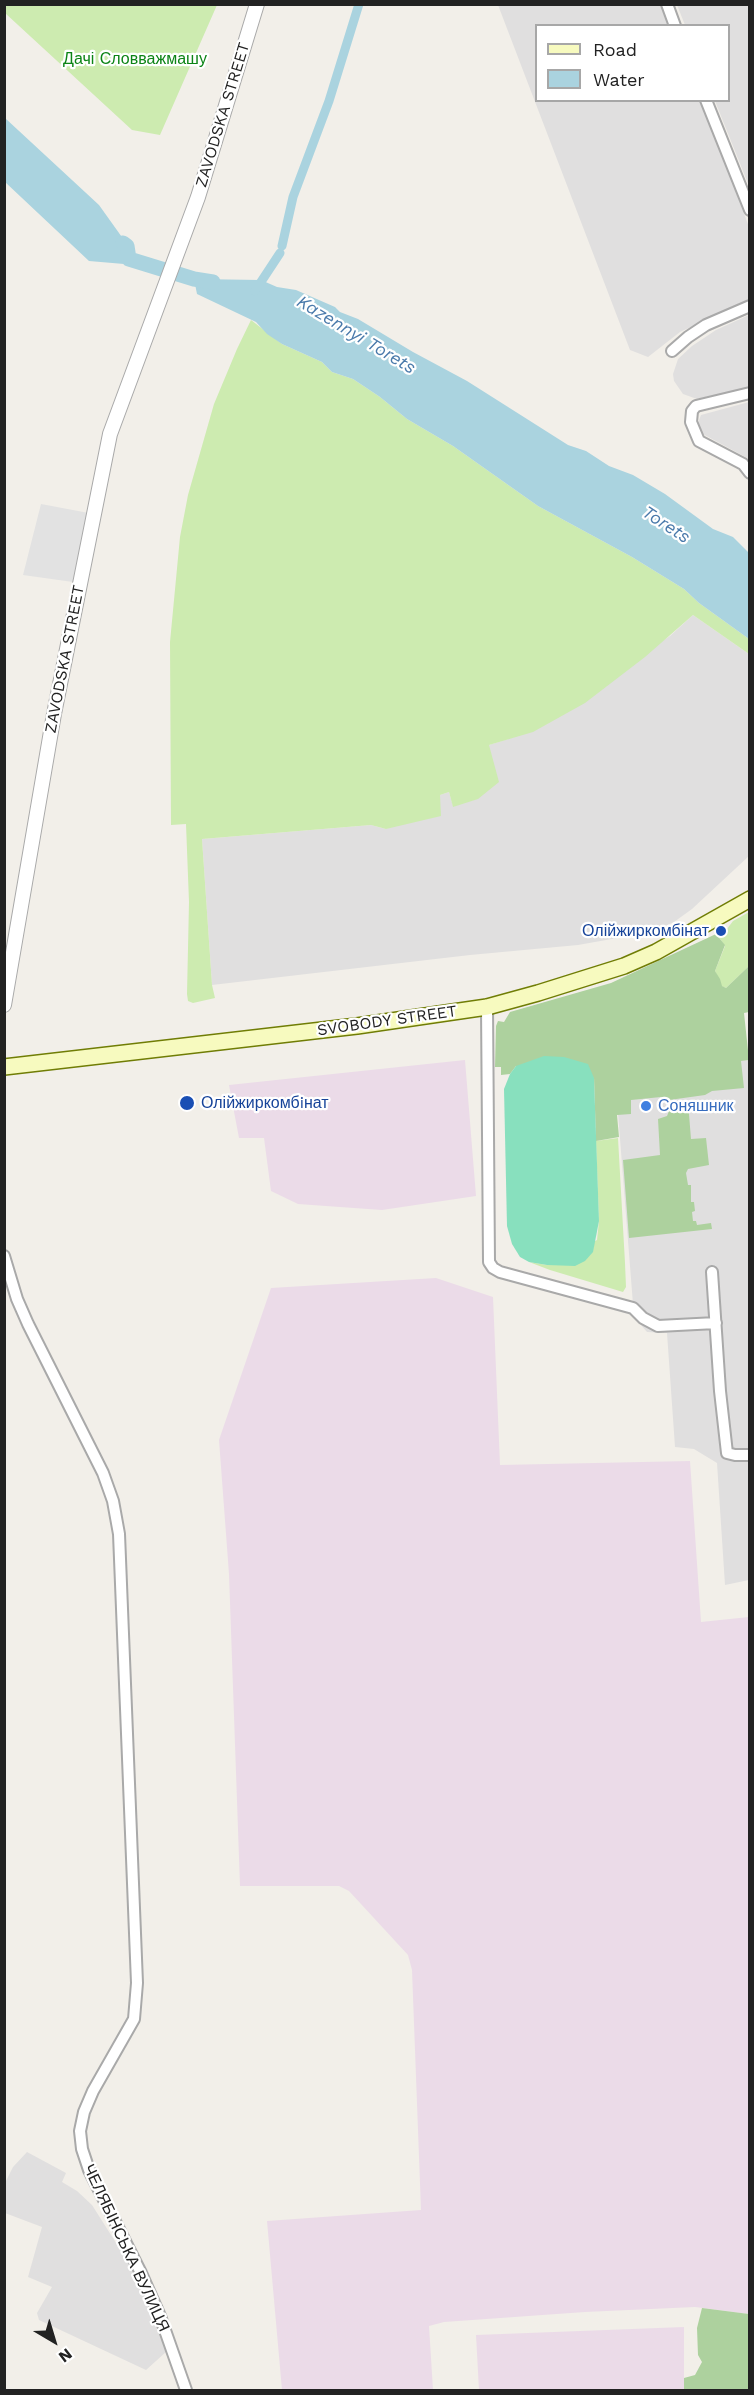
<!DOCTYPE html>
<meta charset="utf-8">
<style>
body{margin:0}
#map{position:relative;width:754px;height:2395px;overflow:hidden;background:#f2efe9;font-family:"Work Sans",sans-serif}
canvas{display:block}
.frame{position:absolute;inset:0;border:6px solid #222;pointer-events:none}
.legend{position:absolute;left:535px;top:24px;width:195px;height:78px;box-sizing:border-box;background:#fff;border:2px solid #a7a7a7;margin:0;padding:8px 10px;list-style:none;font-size:18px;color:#222}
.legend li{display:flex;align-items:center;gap:12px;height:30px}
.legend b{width:30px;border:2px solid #a7a7a7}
.north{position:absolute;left:24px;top:2311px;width:60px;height:60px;-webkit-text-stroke:4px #fff;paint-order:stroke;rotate:142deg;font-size:16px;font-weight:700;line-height:24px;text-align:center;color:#222}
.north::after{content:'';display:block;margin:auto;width:21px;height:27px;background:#222;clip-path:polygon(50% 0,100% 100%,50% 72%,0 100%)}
</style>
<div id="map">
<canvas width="754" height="2395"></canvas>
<div class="frame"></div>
<ul class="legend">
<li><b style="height:8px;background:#f7fabf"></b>Road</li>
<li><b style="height:16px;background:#aad3df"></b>Water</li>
</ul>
<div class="north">N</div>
</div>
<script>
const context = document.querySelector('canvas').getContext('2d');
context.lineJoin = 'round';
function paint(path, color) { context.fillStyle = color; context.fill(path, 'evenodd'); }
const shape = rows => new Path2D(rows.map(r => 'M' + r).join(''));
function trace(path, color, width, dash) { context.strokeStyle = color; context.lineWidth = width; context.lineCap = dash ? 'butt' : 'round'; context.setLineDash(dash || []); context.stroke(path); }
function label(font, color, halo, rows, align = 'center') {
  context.font = font + ' "Work Sans",sans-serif'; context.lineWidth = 4.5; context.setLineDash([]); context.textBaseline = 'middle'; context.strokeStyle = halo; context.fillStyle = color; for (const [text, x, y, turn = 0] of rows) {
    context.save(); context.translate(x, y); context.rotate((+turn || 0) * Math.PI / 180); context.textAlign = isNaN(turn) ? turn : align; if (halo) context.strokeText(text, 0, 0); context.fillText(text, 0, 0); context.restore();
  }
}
const residential = shape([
 [498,5,665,5,673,25,536,26,536,100,702,101,749,227,749,300,680,332,648,357,630,350],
 [677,5,749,5,749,186,715,101,728,100,728,26,685,25],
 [749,315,749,387,697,399,683,394,674,381,673,374,678,359,692,346,716,330],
 [749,402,749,459,701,433,698,423,701,415],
 [693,615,749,654,749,856,692,909,674,922,651,932,578,945,470,955,212,985,202,839,371,825,386,829,440,795,449,792,453,806,489,745,508,739,670,636],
 [749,1060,749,1580,725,1585,717,1463,694,1449,675,1447,667,1333,647,1332,634,1317,615,1075],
 [27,2152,66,2173,62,2182,77,2191,92,2205,144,2287,166,2352,146,2370,39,2320,37,2313,52,2287,28,2277,42,2227,5,2213,4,2185,13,2167]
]);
const industrial = shape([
 [465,1060,476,1196,382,1210,298,1204,271,1191,264,1138,239,1138,229,1085],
 [436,1278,493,1297,500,1465,690,1461,701,1622,749,1617,749,2314,695,2307,585,2312,444,2322,429,2326,433,2390,282,2390,267,2221,421,2210,412,1970,408,1955,349,1891,339,1886,240,1886,229,1574,219,1440,271,1288],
 [684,2327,684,2390,479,2390,476,2335]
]);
const grass = shape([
 [4,5,5,4,217,5,160,135,132,130,5,13],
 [251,320,282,344,322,362,332,372,353,379,380,397,407,419,453,446,538,506,632,557,684,589,699,603,749,639,749,654,693,615,645,657,585,703,533,732,489,745,499,782,478,799,453,807,449,792,440,795,441,816,386,829,371,825,202,839,212,985,215,998,193,1003,188,1001,187,994,189,902,186,824,171,825,170,642,180,537,188,495,214,404,237,349],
 [749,912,749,966,726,988,721,986,715,971,725,946,719,937,728,932,727,929,733,921],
 [618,1138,625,1263,626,1287,623,1292,550,1270,529,1262,547,1265,597,1240,599,1221,596,1141]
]);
const forest = shape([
 [716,934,725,945,715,971,720,979,722,986,726,988,749,966,749,1012,744,1013,749,1060,741,1061,744,1088,712,1091,705,1095,662,1101,661,1097,631,1100,631,1114,617,1115,619,1137,596,1141,594,1078,516,1066,510,1074,501,1075,501,1067,495,1067,496,1026,498,1021,504,1022,510,1012,611,983],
 [688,1102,691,1139,706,1138,709,1165,688,1169,686,1173,688,1185,691,1185,691,1202,694,1202,695,1211,692,1212,693,1221,696,1221,697,1225,711,1223,712,1229,629,1238,623,1160,660,1155,658,1119,667,1116,672,1104],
 [702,2308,749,2314,749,2390,684,2390,684,2378,695,2375,702,2362,698,2355,697,2328]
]);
const pitch = shape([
 [544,1056,564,1057,588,1064,594,1078,599,1221,593,1252,585,1261,575,1266,547,1265,529,1262,520,1257,512,1244,507,1226,504,1089,510,1074,516,1066]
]);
const parking = shape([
 [41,504,94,514,80,583,23,575]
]);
const water = shape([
 [5,118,99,205,134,254,124,264,89,261,5,182],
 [194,279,261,280,277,287,296,290,335,307,340,312,358,319,413,352,467,381,568,445,586,451,609,466,633,475,665,494,713,529,733,537,749,553,749,639,699,603,684,589,632,557,538,506,453,446,407,419,380,397,353,379,332,372,322,362,282,344,267,334,256,322,197,294]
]);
const canal = shape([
 [282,246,293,197,329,101,359,4],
 [255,291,280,253]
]);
const river = shape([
 [123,243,127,246,129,259,194,279,213,282]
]);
const minor = shape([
 [667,4,675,26],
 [706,100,750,210],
 [672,351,688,337,706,325,750,306],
 [750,393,696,406,692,411,691,422,699,441,743,464,750,473],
 [487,1007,489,1262,493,1268,500,1272,633,1308,643,1318,658,1326,716,1323],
 [4,1256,17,1299,28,1324,103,1473,113,1501,119,1534,137,1983,134,2019,93,2091,84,2112,80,2131,82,2149,89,2170,141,2273,160,2316,186,2390],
 [712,1272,720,1391,727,1453,735,1455,750,1455]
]);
const tertiary = shape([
 [4,1005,54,714,110,434,198,197,257,4]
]);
const secondary = shape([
 [4,1067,357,1026,487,1007,538,993,624,966,656,952,750,899]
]);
const markers = [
 [721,931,6,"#1a4fb4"],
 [187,1103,8,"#1a4fb4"],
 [646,1106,6,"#3f7fe0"]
];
const parkNames = [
 ["Дачі Словважмашу",135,59]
];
const streetNames = [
 ["ZAVODSKA STREET",223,115,-73],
 ["ZAVODSKA STREET",65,659,-79],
 ["SVOBODY STREET",387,1021,-8],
 ["ЧЕЛЯБІНСЬКА ВУЛИЦЯ",126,2248,65]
];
const transitNames = [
 ["Олійжиркомбінат",709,931],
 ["Олійжиркомбiнат",201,1103,"left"]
];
const shopNames = [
 ["Соняшник",658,1106]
];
const waterNames = [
 ["Kazennyi Torets",356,335,31],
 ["Torets",666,525,33]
];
paint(residential, '#e0dfdf');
paint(industrial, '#ebdbe8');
paint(grass, '#cdebb0');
paint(forest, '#add19e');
paint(pitch, '#88e0be');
paint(parking, '#e2e2e2');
paint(water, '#aad3df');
trace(canal, '#aad3df', 9);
trace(river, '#aad3df', 15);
trace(minor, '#a9a9a9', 14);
trace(tertiary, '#a9a9a9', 16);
trace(secondary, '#707d05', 18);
trace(minor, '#fff', 10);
trace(tertiary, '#fff', 14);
trace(secondary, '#f7fabf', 15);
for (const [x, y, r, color] of markers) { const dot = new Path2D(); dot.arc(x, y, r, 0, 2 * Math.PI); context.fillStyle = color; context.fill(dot); trace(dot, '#fff', 2); }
label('16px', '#0c8416', '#fff', parkNames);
label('16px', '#222', '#fff', streetNames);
label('16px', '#164399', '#fff', transitNames, 'right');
label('16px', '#366cbe', '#fff', shopNames, 'left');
label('italic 18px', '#4a7aab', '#fff', waterNames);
</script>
